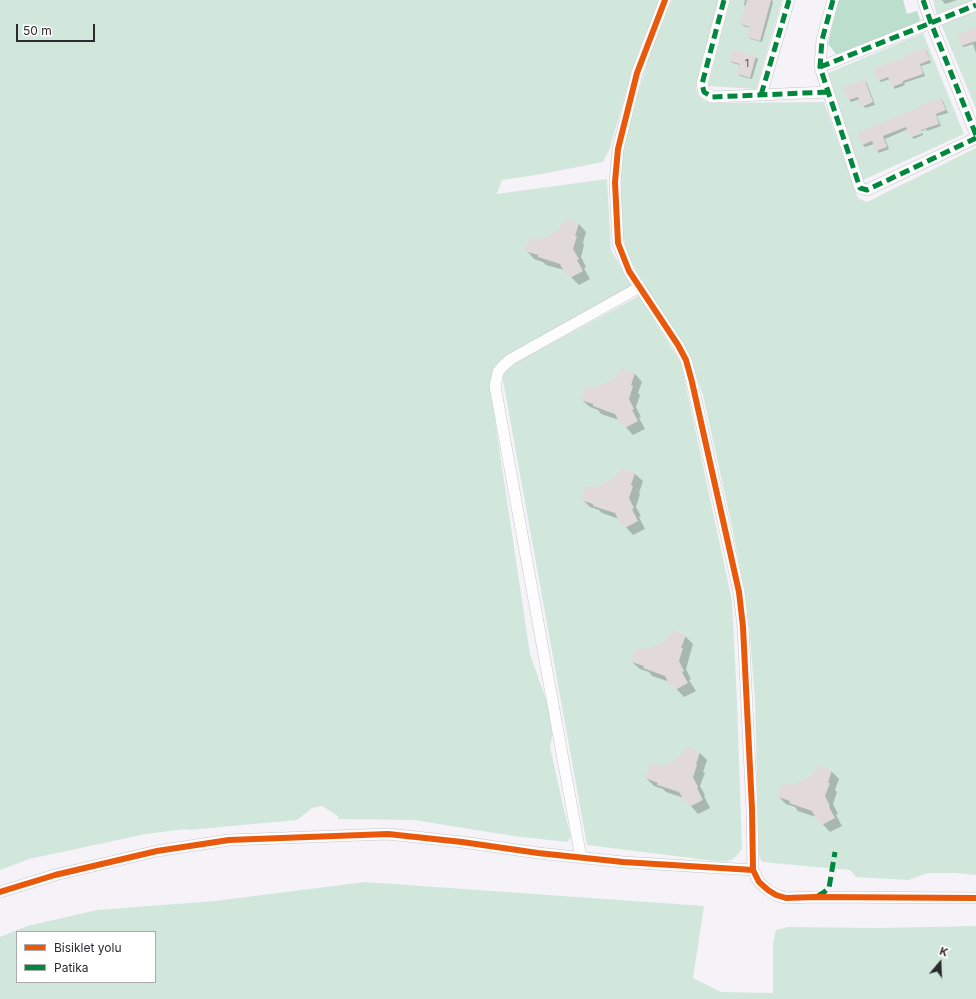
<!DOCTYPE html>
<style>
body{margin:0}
#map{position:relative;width:976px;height:999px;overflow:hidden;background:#f5f2f8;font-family:Inter,sans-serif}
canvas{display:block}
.legend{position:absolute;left:16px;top:931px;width:140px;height:52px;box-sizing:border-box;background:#fff;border:1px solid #abaaac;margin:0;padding:5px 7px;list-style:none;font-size:12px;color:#2d2a2f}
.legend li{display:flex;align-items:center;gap:8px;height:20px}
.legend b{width:20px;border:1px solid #abaaac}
.north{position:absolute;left:920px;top:943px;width:40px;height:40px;-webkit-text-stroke:3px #fff;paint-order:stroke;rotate:19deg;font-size:11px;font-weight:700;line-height:16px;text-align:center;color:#2d2a2f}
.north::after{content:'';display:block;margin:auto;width:14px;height:18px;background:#2d2a2f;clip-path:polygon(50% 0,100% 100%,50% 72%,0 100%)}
.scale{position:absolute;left:16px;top:24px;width:79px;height:18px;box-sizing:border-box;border:2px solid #2d2a2f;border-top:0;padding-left:5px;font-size:12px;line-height:14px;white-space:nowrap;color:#2d2a2f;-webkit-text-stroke:3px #fff;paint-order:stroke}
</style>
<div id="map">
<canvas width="976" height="999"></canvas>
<ul class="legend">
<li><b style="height:5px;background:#e8590c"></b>Bisiklet yolu</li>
<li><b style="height:5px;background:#00873e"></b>Patika</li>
</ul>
<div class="north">K</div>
<div class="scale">50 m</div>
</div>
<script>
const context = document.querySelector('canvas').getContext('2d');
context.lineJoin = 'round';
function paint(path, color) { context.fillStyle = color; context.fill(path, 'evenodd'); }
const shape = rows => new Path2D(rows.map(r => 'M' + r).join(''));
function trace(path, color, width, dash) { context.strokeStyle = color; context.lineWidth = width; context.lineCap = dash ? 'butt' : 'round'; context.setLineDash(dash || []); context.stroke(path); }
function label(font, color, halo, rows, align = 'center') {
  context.font = font + ' Inter,sans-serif'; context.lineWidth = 3; context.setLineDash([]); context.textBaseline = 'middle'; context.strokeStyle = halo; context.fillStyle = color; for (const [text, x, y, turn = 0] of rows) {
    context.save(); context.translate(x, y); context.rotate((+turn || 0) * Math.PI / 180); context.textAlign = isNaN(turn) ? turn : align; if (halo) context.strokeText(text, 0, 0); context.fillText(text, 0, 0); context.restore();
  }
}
const green = shape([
 [0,0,659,0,634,63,610,148,603,162,542,174,502,180,497,194,607,179,611,250,632,286,524,346,495,366,490,387,530,654,553,719,553,732,550,747,565,814,571,837,567,842,514,836,414,820,338,819,338,816,322,806,312,808,297,820,188,830,185,829,146,834,29,859,0,870],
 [672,0,720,0,696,88,698,95,704,100,712,103,824,102,858,198,867,202,976,148,976,875,955,873,928,873,908,880,856,877,850,870,762,862,759,856,755,700,749,624,746,598,732,527,703,395,687,350,661,309,644,287,626,249,622,227,621,171,623,152,638,94,649,57],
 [730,0,782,0,756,89,708,86],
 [933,0,974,0,937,15],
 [976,11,976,109,941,24],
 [923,33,964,134,863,180,828,73],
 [639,296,681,363,732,601,737,701,742,849,738,854,732,860,723,862,587,845,502,375,506,368],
 [365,882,704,906,693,978,721,992,773,993,773,943,776,930,788,927,877,928,976,926,976,999,0,999,0,937,27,926,97,910,215,901],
 [17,932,155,932,155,982,17,982]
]);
const forest = shape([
 [838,0,903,0,907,14,917,11,920,19,918,23,842,56,836,54,828,44]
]);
const shadow = shape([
 [745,0,772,0,773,3,762,42,751,39,748,37,751,28,743,26,741,23,746,7,744,5],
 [942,0,957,0,945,4],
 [976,29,976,53,973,44,964,47,962,45],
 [925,49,927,51,931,63,921,66,925,76,904,83,905,85,895,89,890,79,881,82,879,80],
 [755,57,758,59,752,79,740,76,738,74,740,65,733,63,730,61],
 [865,81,867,83,875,105,865,108,860,99,851,102,849,99],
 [941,99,943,101,948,113,937,116,941,126,927,131,926,129,911,136,908,129,885,139,889,149,879,153,874,144,865,147,863,145,858,134],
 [923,133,923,135,914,139,912,137],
 [579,224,586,232,583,243,584,245,581,257,586,267,584,268,590,279,579,285,564,270,546,265,543,262,534,259,527,251,542,240],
 [635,374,642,382,638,393,640,395,636,407,641,417,639,418,645,429,633,435,619,420,601,414,598,410,590,407,582,400,592,389,597,389],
 [622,469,635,474,643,481,639,493,640,494,636,507,641,516,639,517,645,529,633,535,619,519,602,513,599,510,590,507,582,499,592,489,597,488,616,479,620,475],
 [685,636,693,644,686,669,691,679,689,680,696,691,684,697,670,682,652,676,649,672,640,669,632,662,643,651,648,651],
 [699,752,707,760,703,772,705,773,700,786,705,795,704,796,710,808,698,814,684,798,666,792,663,789,654,786,646,778,662,767],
 [831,771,839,779,835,790,837,792,833,804,838,814,836,815,842,826,830,832,816,817,798,811,795,807,786,804,779,797,789,786,794,786]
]);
const building = shape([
 [747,0,771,0,760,41,747,37,750,27,740,24],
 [976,28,976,41,961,46,957,34],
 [925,48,930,60,920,64,923,74,903,81,903,83,892,87,888,77,878,81,874,68,904,58,904,55],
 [733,49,756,56,750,78,737,74,740,64,729,61],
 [865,80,873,102,862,107,858,97,848,100,843,87],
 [941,98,946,110,936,114,939,124,921,130,922,132,910,137,906,127,883,136,887,147,876,151,872,141,862,145,857,133,920,107,920,105],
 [565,219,579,223,575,236,577,236,573,249,579,259,577,260,583,271,570,278,567,273,565,274,560,264,538,257,538,255,525,251,530,237,536,239,537,237,542,239,559,229,561,224,563,224],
 [621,368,635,373,631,385,633,386,629,399,634,409,632,410,638,421,625,428,622,423,620,424,615,414,593,406,593,404,581,400,586,386,591,388,592,386,597,387,615,378,617,373,619,374],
 [621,468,635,473,631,485,633,486,629,498,634,508,632,509,638,521,625,528,622,522,620,523,615,513,593,506,593,504,581,500,586,486,592,488,592,486,597,487,615,478,617,473,619,474],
 [672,630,686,635,681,648,683,648,679,661,684,671,682,672,688,683,675,690,672,685,670,686,665,676,643,668,644,666,631,662,636,648,642,650,643,648,648,650,666,640,667,635,670,636],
 [686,747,700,752,696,764,697,765,693,777,698,787,697,788,703,800,689,807,687,801,685,802,679,792,657,785,658,783,645,778,650,764,656,766,657,764,662,766,680,757,682,752,684,753],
 [818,765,832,770,828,783,830,783,825,796,830,806,829,807,835,818,822,825,819,820,817,821,812,811,789,803,790,801,778,797,782,783,788,785,789,783,794,785,812,775,814,770,816,771]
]);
const minor = shape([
 [665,0,637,73,618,149,615,182,618,243,629,271,678,345,686,360,692,382,739,592,743,627,752,809,753,870],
 [724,0,702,84,704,92,712,97,828,92],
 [833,0,822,40,820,67,860,188,867,190,976,138],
 [923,0,931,23,976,135],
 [820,67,976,5],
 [761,95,789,0],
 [581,858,495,386,498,372,503,366,511,359,640,287],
 [0,892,55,875,157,851,229,840,388,834,462,842,538,853,623,862,753,870,759,882,768,890,776,895,786,898,816,897,976,898]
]);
const quiet = shape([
 [724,0,702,84,704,92,712,97,828,92],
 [833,0,822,40,820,67,860,188,867,190,976,138],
 [923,0,931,23,976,135],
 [820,67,976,5],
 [761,95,789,0],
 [818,896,823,893,829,888,835,852]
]);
const cycleway = shape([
 [665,0,637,73,618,149,615,182,618,243,629,271,678,345,686,360,692,382,739,592,743,627,752,809,753,870],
 [0,892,55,875,157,851,229,840,388,834,462,842,538,853,623,862,753,870,759,882,768,890,776,895,786,898,816,897,976,898]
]);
const numberNames = [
 ["1",747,64]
];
paint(green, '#d2e7dc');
paint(forest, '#bcdfcd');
paint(shadow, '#0003');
paint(building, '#e2dad9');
trace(minor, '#c6c4c8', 12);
trace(minor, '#fefdfe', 11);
trace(quiet, '#00873e', 5, [10, 5]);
trace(cycleway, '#e8590c', 6);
label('11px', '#5d595c', null, numberNames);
</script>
